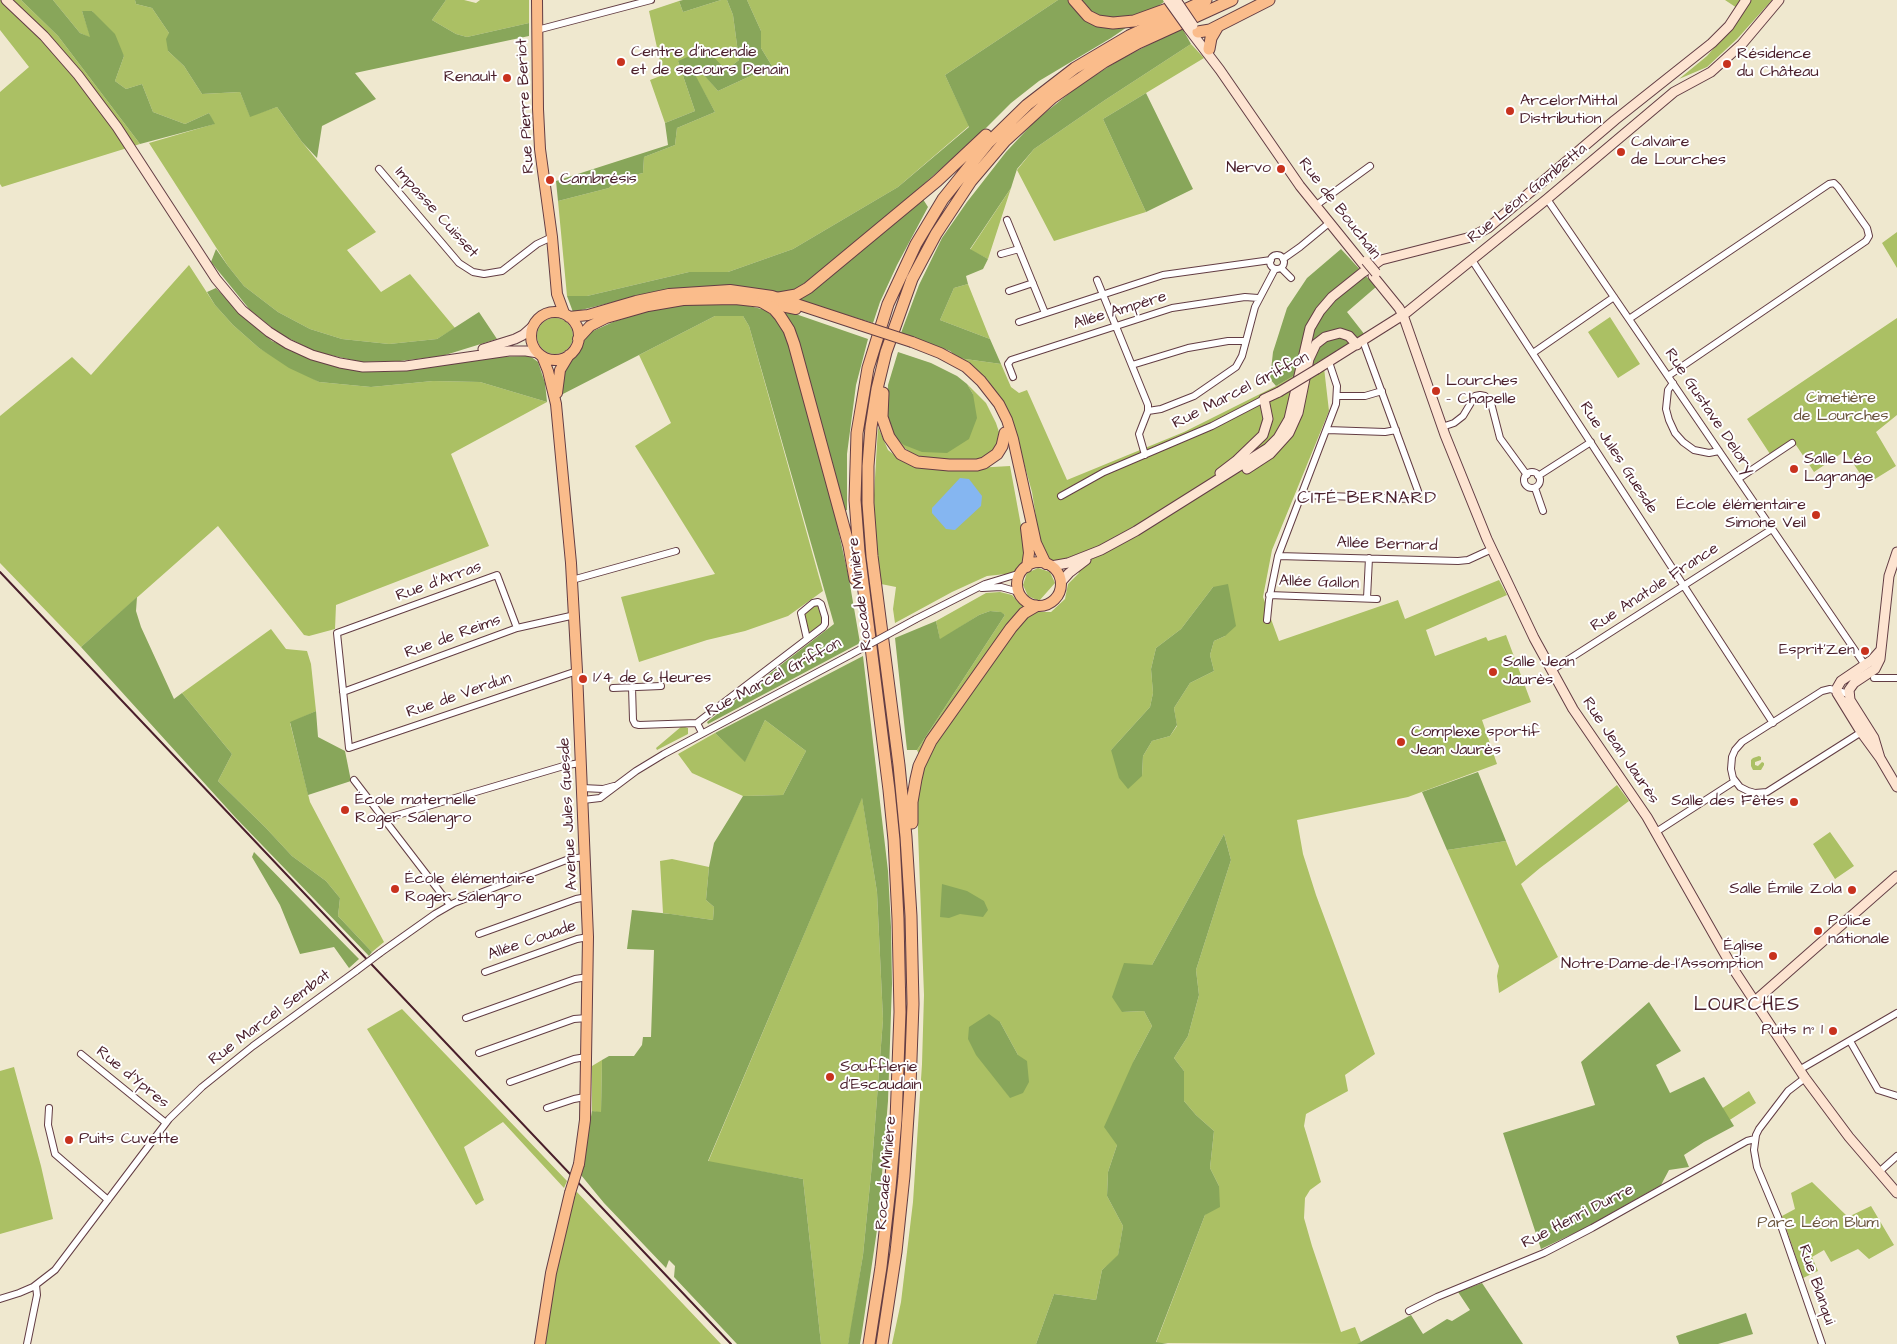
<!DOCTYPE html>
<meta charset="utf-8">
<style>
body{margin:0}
canvas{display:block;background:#efe8cf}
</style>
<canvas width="1897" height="1344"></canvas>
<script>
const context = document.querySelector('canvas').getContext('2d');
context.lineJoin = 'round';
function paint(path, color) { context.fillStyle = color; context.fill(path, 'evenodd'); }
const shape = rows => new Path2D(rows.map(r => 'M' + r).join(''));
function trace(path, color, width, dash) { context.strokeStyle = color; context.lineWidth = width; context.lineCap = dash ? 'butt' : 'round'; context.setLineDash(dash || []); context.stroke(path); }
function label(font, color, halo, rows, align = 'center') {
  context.font = font + ' "Architects Daughter",sans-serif'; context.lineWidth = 4; context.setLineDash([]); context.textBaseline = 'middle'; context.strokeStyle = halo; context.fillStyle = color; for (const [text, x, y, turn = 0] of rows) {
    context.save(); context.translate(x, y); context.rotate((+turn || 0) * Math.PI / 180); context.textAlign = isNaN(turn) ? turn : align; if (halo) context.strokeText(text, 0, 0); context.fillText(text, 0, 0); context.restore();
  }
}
const green = shape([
 [0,0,21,0,58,36,140,144,2,187,0,184,0,92,29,67,0,30],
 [53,0,135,0,136,4,152,8,169,33,168,51,184,66,202,94,240,92,250,116,277,107,302,142,376,232,347,250,381,292,410,274,455,328,437,339,389,344,342,339,310,329,278,312,244,286,228,266,149,143,214,124,209,113,185,124,153,112,142,84,126,89,115,81,124,56,92,11,82,11,91,38,80,33],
 [446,0,464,0,476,3,480,0,529,0,529,23,467,37,456,34,432,20],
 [721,0,727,0,733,15,739,60,726,70,678,61,695,111,665,123,650,80,663,75,649,11,679,1,683,12],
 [747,0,1058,0,945,75,969,126,898,187,793,249,728,272,689,272,587,296,567,296,558,201,609,188,617,179,643,173,644,157,675,145,677,128,715,112,691,69,696,65,718,91,772,66,761,48,761,31],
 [1725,0,1772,0,1737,39,1707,67,1679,79,1707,56,1734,25,1743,12],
 [1191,44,1204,58,1103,119,1146,212,1054,241,1017,170,1034,149,1105,100],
 [1011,188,988,259,970,250],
 [1897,232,1897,268,1882,243],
 [189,265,215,305,233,325,259,348,319,382,371,387,433,381,480,382,547,402,451,454,489,546,336,605,335,629,309,636,304,635,218,526,81,647,0,563,0,416,72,357,91,375],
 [968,284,990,339,940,320,954,288],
 [715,316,743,316,749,326,823,591,788,616,745,631,707,640,639,662,621,597,715,574,635,446,671,423,639,355],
 [1610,317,1640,364,1618,378,1588,332],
 [1897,318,1897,415,1876,432,1896,466,1867,484,1845,451,1814,472,1792,439,1770,454,1747,419],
 '537 336a18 18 0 1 1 36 0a18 18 0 1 1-36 0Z',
 [958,358,1001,364,1011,387,1019,393,1027,390,1067,480,1184,432,1276,386,1323,359,1329,411,1272,550,1263,597,1279,641,1398,600,1405,619,1499,580,1507,595,1426,630,1435,656,1486,637,1488,641,1506,635,1531,702,1482,720,1497,764,1408,797,1297,820,1303,854,1316,895,1375,1054,1345,1075,1348,1091,1306,1114,1304,1126,1321,1182,1310,1190,1305,1198,1304,1218,1312,1246,1341,1332,1355,1327,1361,1342,1358,1344,1156,1343,1205,1215,1219,1186,1210,1168,1214,1131,1196,1115,1184,1101,1184,1071,1174,1058,1188,1036,1199,995,1196,970,1231,860,1224,834,1152,965,1122,1012,1144,1011,1152,1026,1134,1060,1117,1145,1108,1172,1107,1196,1123,1226,1118,1256,1102,1270,1096,1300,1054,1294,1036,1344,892,1344,901,1302,913,1202,922,1064,924,995,917,804,924,765,917,750,1005,615,1000,612,990,611,979,615,940,640,936,621,986,593,1000,592,1012,595,1020,604,1034,612,1051,612,1065,599,1068,584,1079,573,1069,559,1054,562,1046,557,1039,536,1032,492,1015,431,1005,407,987,379],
 [1213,587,1225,636,1214,641,1210,655,1214,671,1190,683,1174,708,1177,726,1170,736,1152,741,1143,756,1142,776,1111,750,1150,707,1153,693,1151,669,1156,648,1181,629],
 [1000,1022,1018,1055,1010,1097,1000,1084],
 [967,384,986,403,996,423,999,432,998,441,992,453,979,460,950,461,916,456,903,447,894,437,973,394],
 [878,427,888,450,902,461,917,468,941,470,1010,466,1024,542,1025,559,1021,568,1015,573,987,576,952,592,895,623,893,609,896,587,881,584,875,534,874,495],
 [1038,568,1050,572,1055,583,1039,601,1028,596,1023,585,1027,573],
 [816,605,819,606,823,621,819,627,808,633,803,614,805,610],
 [271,629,286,649,307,651,311,664,316,711,290,723,310,802,384,942,372,952,338,916,340,898,326,881,292,856,265,827,218,781,232,754,182,693],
 [765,720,806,751,783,795,743,796,692,773,678,754,715,733,745,761],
 [682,726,688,728,688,734,657,750,656,748],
 [1759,756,1761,757,1761,760,1755,762,1755,765,1758,766,1762,762,1764,763,1764,765,1761,770,1753,770,1751,766,1751,760,1753,758],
 [1617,785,1629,801,1540,868,1521,884,1558,957,1499,993,1497,976,1499,966,1447,850,1506,841,1516,866],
 [862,797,877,892,883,1019,872,1164,863,1255,851,1330,848,1344,821,1344,803,1179,708,1162],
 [1830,832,1854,866,1835,879,1813,844],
 [672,859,709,867,706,900,714,907,713,920,663,913,660,861],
 [402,1009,567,1181,564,1188,503,1122,464,1147,484,1200,476,1205,367,1029],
 [602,1060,601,1113,592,1111,592,1066],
 [14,1067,41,1166,53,1219,0,1234,0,1071],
 [1749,1091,1756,1103,1711,1132,1704,1120],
 [1812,1182,1848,1217,1871,1206,1894,1245,1869,1259,1858,1249,1831,1262,1824,1250,1812,1257,1818,1271,1803,1278,1782,1216,1795,1209,1791,1193],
 [575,1190,721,1344,545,1344,553,1289]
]);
const forest = shape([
 [21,0,53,0,80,33,90,37,82,11,92,11,115,34,124,56,115,81,126,89,142,84,153,112,185,124,209,113,215,124,140,144,58,36],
 [135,0,446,0,432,20,456,34,467,37,529,23,529,36,355,73,376,99,322,126,317,158,302,142,277,107,250,117,240,92,202,94,184,66,168,51,166,39,169,33,152,8,136,4],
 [683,0,721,0,683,12,679,1],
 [727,0,747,0,761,31,761,48,772,66,718,91,696,66,692,69,715,112,677,128,675,145,644,157,643,173,617,179,609,188,558,201,556,181,668,145,665,123,695,111,678,61,706,49,726,70,739,60,733,15],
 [1058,0,1163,0,1164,2,1111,38,1039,81,1011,103,979,135,917,190,928,207,897,265,880,302,873,323,769,291,711,287,681,288,654,292,573,312,567,296,587,296,689,272,728,272,793,249,898,187,969,127,945,75],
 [1182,28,1191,44,1105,100,1034,149,1017,169,1011,188,970,249,988,259,983,269,966,276,968,284,954,288,940,320,990,339,1001,364,958,358,950,351,901,333,919,285,942,238,967,202,1006,152,1036,120,1081,84,1121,59],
 [1146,93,1193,189,1146,212,1103,119],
 [216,249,228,266,244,286,278,312,310,329,342,339,389,344,437,339,479,312,497,339,442,356,400,361,362,362,316,352,280,334,250,310,211,262],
 [1341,249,1376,287,1347,312,1365,335,1276,386,1270,379,1273,352,1287,308,1307,278],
 [216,288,243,317,272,341,308,356,333,365,372,372,407,371,486,357,530,356,538,362,545,383,547,402,480,382,433,381,371,387,319,382,289,368,259,348,233,325,215,305,207,292],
 [732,302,766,310,779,323,787,311,868,339,856,385,847,454,847,510,835,515,849,579,860,643,708,724,707,722,834,624,749,326,743,316,715,316,561,395,562,369,591,332,613,322,649,310,689,303],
 [898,352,931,363,957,376,967,384,973,394,977,418,969,439,947,453,922,452,904,445,894,437,888,425,887,407,888,385],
 [1228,584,1236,626,1225,636,1214,641,1210,655,1214,671,1190,683,1174,708,1177,725,1170,736,1152,741,1143,756,1142,776,1128,789,1119,778,1111,750,1150,707,1153,693,1151,669,1156,648,1181,629,1213,587],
 [137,597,136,611,141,627,174,699,182,693,232,754,218,781,265,827,292,856,326,881,340,898,338,916,372,952,369,956,235,817,81,647],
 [990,611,1001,612,1005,615,917,750,907,750,895,638,936,621,940,639,979,615],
 [863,656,888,871,891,927,892,984,888,1101,878,1223,862,1332,860,1344,848,1344,863,1255,872,1164,883,1019,877,892,862,798,708,1161,803,1179,821,1344,737,1344,674,1277,675,1266,669,1260,666,1268,604,1203,581,1175,592,1111,601,1112,602,1060,609,1056,634,1056,642,1045,643,1037,651,1037,654,950,627,949,632,910,671,914,713,920,714,907,706,900,709,867,714,843,743,796,783,795,806,751,765,720,745,762,715,733],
 [316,711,318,737,345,751,351,781,308,795,290,722],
 [1478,772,1506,841,1447,850,1422,792],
 [1224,834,1231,860,1196,970,1199,995,1188,1036,1174,1058,1184,1071,1184,1101,1196,1115,1214,1131,1210,1168,1219,1186,1220,1207,1205,1215,1156,1342,1168,1344,1036,1344,1054,1294,1096,1300,1102,1270,1118,1255,1123,1226,1107,1196,1108,1172,1117,1145,1104,1127,1134,1060,1152,1026,1144,1011,1122,1012,1112,997,1124,963,1152,965],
 [254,852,359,959,349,968,334,947,300,954,280,905,252,857],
 [942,884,967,891,984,901,988,910,983,917,960,914,949,918,940,917],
 [1649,1002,1681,1051,1656,1065,1670,1093,1704,1077,1734,1126,1704,1142,1684,1155,1689,1167,1669,1170,1661,1185,1585,1228,1541,1249,1503,1133,1595,1105,1581,1062],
 [989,1014,1000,1022,1018,1055,1027,1061,1029,1082,1023,1093,1010,1098,976,1055,968,1039,969,1027],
 [1482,1283,1523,1344,1357,1344,1411,1315,1423,1334,1447,1319,1452,1321,1470,1310,1458,1292],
 [1746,1313,1753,1334,1718,1344,1679,1344,1676,1336]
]);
const water = shape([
 [960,478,969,479,982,496,981,506,955,530,946,529,932,513,932,508]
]);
const street = shape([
 [537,30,651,0],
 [379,169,459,263,473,272,484,274,502,271,537,244,552,237],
 [1547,199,1865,665],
 [1315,206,1370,166],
 [1007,220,1045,313],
 [1001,254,1019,249],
 '1270 262a7 7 0 1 1 14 0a7 7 0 1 1-14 0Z',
 [1283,259,1300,247,1329,223],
 [1472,260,1773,723],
 [1281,268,1291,278],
 [1097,280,1148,405,1148,411,1139,434,1145,455],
 [1009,291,1033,283],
 [1629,319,1829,184,1834,183,1838,187,1867,228,1869,236,1866,241,1668,376],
 [1019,322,1163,275,1271,260],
 [1533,353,1614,297],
 [1132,365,1188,348,1228,341,1245,341],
 [1013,377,1008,364,1011,360,1172,308,1245,297,1258,298],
 [1673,383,1668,390,1666,409,1669,420,1675,433,1683,442,1694,450,1709,453,1719,451],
 [1337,396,1365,396,1382,391],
 [1148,411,1161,409,1194,396,1236,367,1242,356,1255,307,1275,269],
 [1442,427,1454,423,1463,416,1475,396,1480,395,1485,396,1491,403,1500,438,1527,475],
 [1327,430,1385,432,1396,430],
 '1524 480a8 8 0 1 1 16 0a8 8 0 1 1-16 0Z',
 [1538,476,1591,442],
 [1738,479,1792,443],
 [1535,488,1543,511],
 [1302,495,1411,499,1418,495,1418,491,1363,341],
 [1061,496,1104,472,1212,426,1264,399],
 [1278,556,1458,561,1468,560,1492,549],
 [572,580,676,551],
 [982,588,1001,587,1019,592],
 [1269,595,1377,599],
 [1367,598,1369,558],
 [916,619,985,584,1021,573],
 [1267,620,1269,600,1278,556,1336,404,1337,386,1329,362],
 [517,628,497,575,337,633,349,748,577,671],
 [1552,670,1772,529],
 [1874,678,1897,678],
 [632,687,633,720,635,724,639,725,697,723,702,733],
 [613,688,661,686],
 [343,692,517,628,575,615],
 [1849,694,1830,689,1822,691,1742,742,1735,750,1732,757,1731,769,1733,778,1740,787,1748,791,1755,793,1767,792,1863,731],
 [697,723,823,627,825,624,825,617,821,604,818,602,813,603,801,613,807,639],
 [354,780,450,905],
 [582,788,603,789,614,786],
 [583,800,600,798,636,771,664,754,850,655],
 [384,819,567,765,581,763],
 [1656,832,1735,781],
 [479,934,576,899,587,897],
 [380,953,435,914,454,903,569,859,585,857],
 [485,972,577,939,588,937],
 [466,1018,575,979,588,977],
 [1850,1041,1878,1090,1897,1096],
 [479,1053,574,1019,587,1018],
 [81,1054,166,1123],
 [1799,1070,1897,1013],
 [1805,1078,1788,1091,1759,1129,1756,1135,1754,1150,1757,1167,1778,1217,1822,1344],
 [510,1082,574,1059,586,1057],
 [49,1108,48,1125,55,1154,108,1200],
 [547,1108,574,1099,585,1097],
 [1879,1172,1897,1156],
 [0,1299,19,1293,33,1287,55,1270,169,1119,202,1087,253,1046,356,971],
 [1409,1311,1437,1297,1544,1253,1592,1228,1747,1141,1755,1139],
 [27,1344,37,1295,36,1285]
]);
const secondary = shape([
 [6,0,44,36,78,75,117,127,216,279,242,310,269,332,288,344,312,355,340,363,363,367,406,366,509,351,526,351,538,353],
 [1188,28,1220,70,1300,186,1363,264],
 [1373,276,1399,308,1403,315,1445,435,1487,539,1534,638,1573,709,1647,817,1734,970,1805,1078,1849,1137,1897,1193],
 [483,349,515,339,523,335,532,327],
 [1317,369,1406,313,1547,199,1674,92,1711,72,1742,44,1779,0],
 [1247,469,1270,454,1289,433,1298,413,1309,359,1316,344,1325,337,1340,333,1349,336,1357,345],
 [1220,473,1237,460,1263,435,1268,419,1264,399,1279,392],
 [1051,566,1068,563,1101,550,1136,531,1268,448,1278,438,1289,419,1310,328,1320,311,1332,297,1362,273,1381,260,1471,237,1488,228,1615,120,1712,43,1729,26,1746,0],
 [1061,582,1069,573,1086,560],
 [1880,651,1872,660,1841,681,1837,688,1837,693,1861,732,1880,758,1897,787],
 [1880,758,1874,738,1850,700,1849,690,1854,683,1875,669,1880,659,1889,576,1897,552],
 [1755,1001,1897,876]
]);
const primary = shape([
 [537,0,538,109,540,149,552,237,557,294,564,313],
 '531 336a24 24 0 1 1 48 0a24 24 0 1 1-48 0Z',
 [569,317,588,315,636,301,669,294,730,290,772,296,860,325],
 [578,339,590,326,606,318,648,306,683,300,735,299,762,302,796,309],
 [912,342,940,353,966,367,981,381,999,404,1007,420,1013,439,1036,543,1046,564],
 [542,356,548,371,556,404,571,563,577,671,588,937,585,1120,579,1164],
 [557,393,560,370,569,355],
 [1026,528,1029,553,1027,567],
 '1017 584a22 22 0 1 1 44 0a22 22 0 1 1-44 0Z',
 [540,1344,551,1273,570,1193]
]);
const highway = shape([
 [1074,0,1088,16,1098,21,1113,23,1134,21,1178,5],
 [1198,32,1210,30,1269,0],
 [1209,49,1211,38,1218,26],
 [779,298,796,295,808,288,937,181,986,135],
 [762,302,774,309,780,316,789,330,794,344,849,546,855,579],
 [883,393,882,417,889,437,901,454,917,462,949,465,977,465,984,463,997,454,1002,446,1005,433],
 [912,823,912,802,916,779,919,766,931,741,1011,628,1024,613,1036,606],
 [869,1344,881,1267,890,1188,896,1120,900,1012,898,919,894,840,889,790,859,552,855,500,857,433,868,368,888,304,916,244,943,199,988,143,1027,105,1075,68,1129,36,1206,0],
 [882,1344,896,1252,904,1176,910,1086,913,1004,911,916,906,837,899,765,872,556,868,503,868,466,871,427,877,389,886,352,912,279,936,234,971,181,1005,141,1052,98,1104,62,1138,43,1232,0]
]);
const rail = shape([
 [0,572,731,1344]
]);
const streetBridge = shape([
 [850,655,916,619],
 [356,971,380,953]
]);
const secondaryBridge = shape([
 [1168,0,1188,28],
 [1176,0,1193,25],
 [1366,261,1376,273],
 [1279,392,1317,369]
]);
const primaryBridge = shape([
 [860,325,912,342],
 [570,1193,579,1164]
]);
const markers = [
 [621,62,5,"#c8321e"],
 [1727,64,5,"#c8321e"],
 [507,78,5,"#c8321e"],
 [1510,111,5,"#c8321e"],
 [1621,152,5,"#c8321e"],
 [1281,169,5,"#c8321e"],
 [550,180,5,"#c8321e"],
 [1436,391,5,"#c8321e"],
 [1794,469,5,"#c8321e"],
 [1816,515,5,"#c8321e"],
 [1865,651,5,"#c8321e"],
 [1493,672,5,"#c8321e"],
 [583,679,5,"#c8321e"],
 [1401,742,5,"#c8321e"],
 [1794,802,5,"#c8321e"],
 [345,810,5,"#c8321e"],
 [395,889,5,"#c8321e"],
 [1852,890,5,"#c8321e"],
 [1818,931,5,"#c8321e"],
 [1773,956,5,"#c8321e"],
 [1833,1031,5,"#c8321e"],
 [830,1077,5,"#c8321e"],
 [69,1140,5,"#c8321e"]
];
const poiNames = [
 ["Centre d'incendie",631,53],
 ["et de secours Denain",631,71],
 ["Résidence",1737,55],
 ["du Château",1737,73],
 ["Renault",497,78,"right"],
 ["ArcelorMittal",1520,102],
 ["Distribution",1520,120],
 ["Calvaire",1631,143],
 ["de Lourches",1631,161],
 ["Nervo",1271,169,"right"],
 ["Cambrésis",560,180],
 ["Lourches",1446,382],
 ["– Chapelle",1446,400],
 ["Salle Léo",1804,460],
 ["Lagrange",1804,478],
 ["École élémentaire",1806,506,"right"],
 ["Simone Veil",1806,524,"right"],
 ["Esprit'Zen",1855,651,"right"],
 ["Salle Jean",1503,663],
 ["Jaurès",1503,681],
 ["1/4 de 6 Heures",593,679],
 ["Complexe sportif",1411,733],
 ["Jean Jaurès",1411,751],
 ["École maternelle",355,801],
 ["Roger Salengro",355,819],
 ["Salle des Fêtes",1784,802,"right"],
 ["École élémentaire",405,880],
 ["Roger Salengro",405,898],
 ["Salle Émile Zola",1842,890,"right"],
 ["Police",1828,922],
 ["nationale",1828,940],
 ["Église",1763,947,"right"],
 ["Notre-Dame-de-l'Assomption",1763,965,"right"],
 ["Puits n° 1",1823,1031,"right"],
 ["Soufflerie",840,1068],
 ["d'Escaudain",840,1086],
 ["Puits Cuvette",79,1140]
];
const streetNames = [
 ["Rue Pierre Beriot",526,106,-93],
 ["Rue Léon Gambetta",1528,194,-39],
 ["Rue de Bouchain",1339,209,52],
 ["Impasse Cuisset",436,213,48],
 ["Allée Ampère",1120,311,-17],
 ["Rue Marcel Griffon",1241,391,-27],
 ["Rue Gustave Delory",1709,412,56],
 ["Rue Jules Guesde",1618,458,57],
 ["Allée Bernard",1387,545,2],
 ["Rue d'Arras",439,582,-20],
 ["Allée Gallon",1319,583,2],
 ["Rue Anatole France",1655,588,-33],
 ["Rocade Minière",861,594,-97],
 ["Rue de Reims",453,637,-20],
 ["Rue Marcel Griffon",774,678,-28],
 ["Rue de Verdun",459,696,-19],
 ["Rue Jean Jaurès",1620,751,56],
 ["Avenue Jules Guesde",569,814,-93],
 ["Allée Couade",532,941,-19],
 ["Rue Marcel Sembat",270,1018,-37],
 ["Rue d'Ypres",132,1078,39],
 ["Rocade Minière",887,1173,-85],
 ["Rue Henri Durre",1578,1217,-27],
 ["Rue Blanqui",1816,1285,71]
];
const parkNames = [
 ["Cimetière",1841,399],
 ["de Lourches",1841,417],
 ["Parc Léon Blum",1818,1224]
];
const neighbourhoodNames = [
 ["CITÉ BERNARD",1367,499]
];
const quarterNames = [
 ["LOURCHES",1747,1006]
];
paint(green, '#abc064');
paint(forest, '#88a65a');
paint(water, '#85b6f1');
trace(street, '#633d44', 8);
trace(secondary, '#633d44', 11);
trace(primary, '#633d44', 12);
trace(highway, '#633d44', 13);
trace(street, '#fff', 6);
trace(secondary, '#fde4d1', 9);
trace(primary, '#fabc8b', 10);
trace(highway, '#fabc8b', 11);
trace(rail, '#4a1f2b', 2);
trace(streetBridge, '#633d44', 8, []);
trace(secondaryBridge, '#633d44', 11, []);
trace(primaryBridge, '#633d44', 12, []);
trace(streetBridge, '#fff', 6);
trace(secondaryBridge, '#fde4d1', 9);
trace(primaryBridge, '#fabc8b', 10);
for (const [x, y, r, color] of markers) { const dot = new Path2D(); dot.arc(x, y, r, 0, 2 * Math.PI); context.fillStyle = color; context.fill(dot); trace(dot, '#fff', 2); }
label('16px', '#4a1f2b', '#fff', poiNames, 'left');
label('16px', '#4a1f2b', '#fff', streetNames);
label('16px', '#6c573f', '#fff', parkNames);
context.letterSpacing = '1px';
label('18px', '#4a1f2b', '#fff', neighbourhoodNames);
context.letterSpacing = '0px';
context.letterSpacing = '1px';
label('19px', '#4a1f2b', '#fff', quarterNames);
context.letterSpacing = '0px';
</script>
